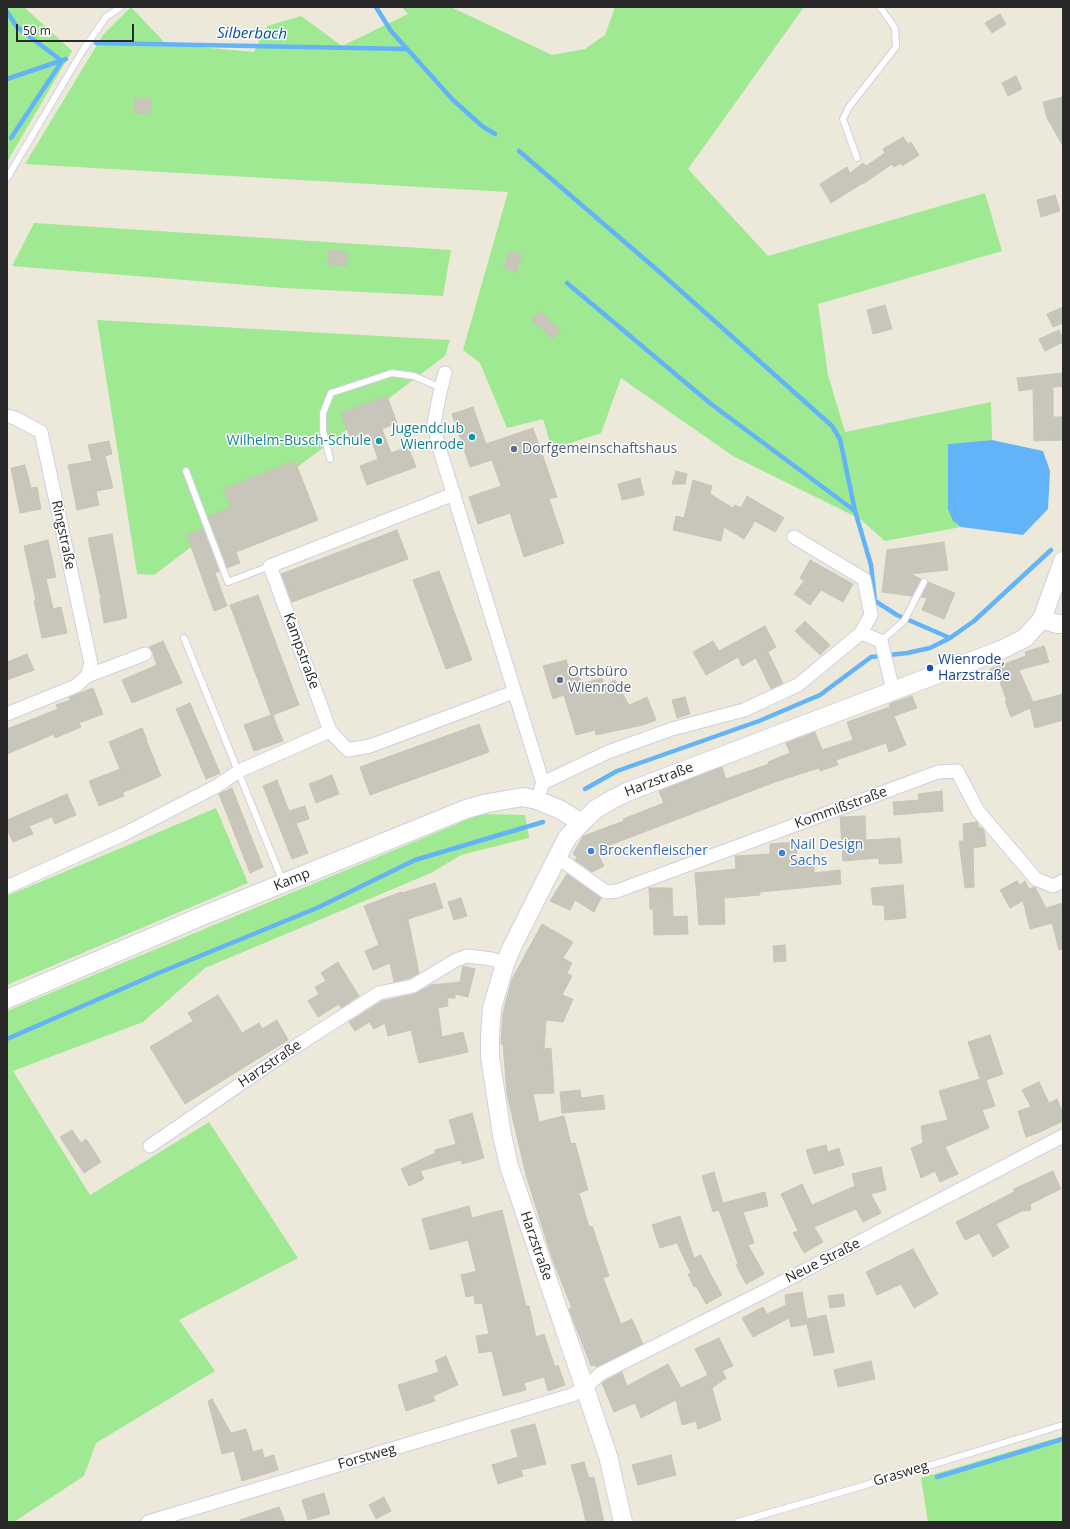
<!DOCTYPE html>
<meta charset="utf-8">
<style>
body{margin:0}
#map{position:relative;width:1070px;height:1529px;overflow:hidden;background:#ede9da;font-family:"Open Sans",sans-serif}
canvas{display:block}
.frame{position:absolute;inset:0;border:8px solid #292929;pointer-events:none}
.scale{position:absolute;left:16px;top:24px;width:118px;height:18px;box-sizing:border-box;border:2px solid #292929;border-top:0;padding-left:5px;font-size:12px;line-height:14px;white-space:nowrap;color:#292929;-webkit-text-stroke:3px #fff;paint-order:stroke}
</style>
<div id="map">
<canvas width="1070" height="1529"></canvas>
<div class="frame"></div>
<div class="scale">50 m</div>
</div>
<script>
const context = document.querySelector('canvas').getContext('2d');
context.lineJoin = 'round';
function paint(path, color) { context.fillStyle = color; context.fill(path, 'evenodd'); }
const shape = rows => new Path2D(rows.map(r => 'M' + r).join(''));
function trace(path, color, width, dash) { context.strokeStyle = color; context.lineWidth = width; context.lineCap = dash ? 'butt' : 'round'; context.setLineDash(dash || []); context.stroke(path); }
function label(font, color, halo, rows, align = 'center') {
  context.font = font + ' "Open Sans",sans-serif'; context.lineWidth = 3; context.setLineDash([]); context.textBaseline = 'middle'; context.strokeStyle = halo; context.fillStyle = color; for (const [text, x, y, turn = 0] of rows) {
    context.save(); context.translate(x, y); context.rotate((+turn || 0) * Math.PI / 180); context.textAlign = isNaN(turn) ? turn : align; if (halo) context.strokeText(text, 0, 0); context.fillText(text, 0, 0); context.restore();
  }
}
const green = shape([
 [7,7,24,7,72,51,7,162],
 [131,7,166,44,254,52,267,26,301,16,342,46,408,14,402,7,451,7,552,55,585,49,605,35,615,7,804,7,688,169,768,256,985,193,1002,251,818,304,828,375,845,432,991,402,992,440,948,444,953,521,961,527,885,541,860,519,733,456,621,378,601,433,552,449,543,419,507,428,480,363,463,350,508,192,25,164,103,35],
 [34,223,451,250,443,296,284,288,12,266],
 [97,320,450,340,445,356,154,575,137,574],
 [216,808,248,883,7,985,7,896],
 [481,814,525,815,529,838,461,855,431,873,205,968,143,1022,13,1071,90,1195,209,1122,298,1258,179,1320,215,1371,96,1443,84,1476,14,1522,7,1522,7,1011],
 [1063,1436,1063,1522,928,1522,921,1478]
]);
const water = shape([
 [992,440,1043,451,1050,471,1048,509,1023,535,961,527,953,521,948,509,948,444]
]);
const stream = shape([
 [376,7,391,31,453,100,482,126,495,134],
 [7,12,17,27,62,61,11,138],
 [96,43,407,49],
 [7,79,66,59],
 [519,151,663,275,832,426,840,439,855,511,871,565,875,601,897,615,950,638],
 [567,283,711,404,855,511],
 [585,789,617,771,759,721,820,695,871,657,907,653,930,648,950,638,974,621,1051,550],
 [7,1039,156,974,317,908,415,860,543,822],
 [937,1477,1063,1439]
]);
const building = shape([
 [1000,14,1006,24,992,33,985,23,1000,14],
 [1016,76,1022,89,1008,96,1002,83,1016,76],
 [1063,97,1063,146,1047,118,1043,102,1063,97],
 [135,98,151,98,150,114,134,113,135,98],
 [903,137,908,144,911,142,919,155,902,166,901,163,894,167,892,164,863,184,863,183,831,203,820,184,847,167,850,173,863,163,866,166,885,153,883,149,903,137],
 [1055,195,1060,211,1041,217,1037,200,1055,195],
 [329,250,348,252,347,266,328,264,329,250],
 [509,251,522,255,516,273,504,268,509,251],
 [885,305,892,329,873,334,867,310,885,305],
 [1063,307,1063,323,1053,327,1047,314,1063,307],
 [540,311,561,331,553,339,532,320,540,311],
 [1059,330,1063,339,1063,342,1045,351,1039,339,1059,330],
 [1063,373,1063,386,1053,387,1053,417,1063,417,1063,440,1034,441,1033,389,1019,391,1017,378,1063,373],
 [387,396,397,423,382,429,391,453,408,447,416,467,367,485,360,466,378,459,369,433,351,440,341,413,387,396],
 [473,407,486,444,533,428,557,497,549,499,564,543,524,557,510,513,478,524,469,497,501,486,492,460,470,467,452,414,473,407],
 [109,441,112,454,105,456,113,488,96,491,99,505,77,510,68,465,92,461,88,445,109,441],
 [295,461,318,520,236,552,240,563,227,568,208,516,231,507,224,489,295,461],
 [25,465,31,488,37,487,41,509,20,513,11,468,25,465],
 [676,471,687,474,685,484,672,484,676,471],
 [640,478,644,495,622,500,618,484,640,478],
 [693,480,712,486,710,494,733,508,735,505,741,508,747,496,784,518,775,532,755,521,744,539,724,527,721,541,673,530,676,516,684,518,693,480],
 [203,529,219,571,215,573,227,606,214,611,187,535,203,529],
 [397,530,408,559,292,602,281,574,397,530],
 [112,534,127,618,104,623,100,599,101,599,88,538,112,534],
 [48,540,56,577,46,579,53,609,61,607,67,633,42,638,34,601,36,601,24,546,48,540],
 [944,542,948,570,911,574,921,579,912,596,882,592,887,550,944,542],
 [810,560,853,584,843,602,821,590,810,605,794,594,804,581,800,578,810,560],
 [439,571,472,660,446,669,413,580,439,571],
 [928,582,955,593,944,619,922,610,927,598,921,597,928,582],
 [258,595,299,705,273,715,283,741,254,751,244,725,271,715,230,605,258,595],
 [805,621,830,645,820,655,795,631,805,621],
 [765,626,776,647,768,652,783,683,771,689,756,658,742,666,738,657,706,675,693,652,713,641,719,651,765,626],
 [163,641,182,683,132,703,122,680,157,665,152,651,149,647,163,641],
 [1044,646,1049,662,1019,670,1033,702,1063,694,1063,720,1035,728,1030,708,1011,717,1005,701,1007,701,998,677,993,678,990,669,1026,656,1025,652,1044,646],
 [27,654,34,670,7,680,7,662,27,654],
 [566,660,572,678,580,676,582,684,602,678,604,685,615,680,629,705,647,697,656,720,643,725,596,735,595,730,576,735,564,695,553,699,543,666,566,660],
 [93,688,103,714,79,723,81,727,55,738,54,734,7,754,7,729,58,709,56,705,70,700,69,697,93,688],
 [912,696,917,708,894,716,906,745,889,752,886,743,857,753,836,760,838,765,820,771,819,768,775,782,610,845,612,848,599,856,604,866,592,872,575,860,577,857,573,854,583,836,624,821,623,819,664,803,659,791,722,767,726,779,769,764,768,762,790,753,786,743,815,732,822,750,853,740,847,722,890,707,889,704,912,696],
 [685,697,690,714,677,718,672,700,685,697],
 [190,703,220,773,206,779,176,709,190,703],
 [479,724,489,752,370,795,360,767,479,724],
 [142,728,147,740,146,740,161,776,122,793,124,796,99,806,89,781,120,769,109,742,142,728],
 [332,775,339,794,316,803,309,784,332,775],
 [277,780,289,811,305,806,309,819,296,823,308,853,292,859,263,786,277,780],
 [232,788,263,867,250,873,219,794,232,788],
 [942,791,943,811,894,815,893,802,919,800,918,794,942,791],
 [67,794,76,815,55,824,52,817,29,826,33,834,13,842,7,829,7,820,67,794],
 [865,816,866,840,900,838,902,863,879,864,879,858,843,861,840,817,865,816],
 [977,822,979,828,982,828,984,831,986,846,973,848,974,887,965,888,959,841,964,841,963,824,977,822],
 [796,842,798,866,814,864,814,873,840,870,841,884,760,892,760,895,724,898,725,924,699,925,695,873,736,869,735,856,770,854,770,844,796,842],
 [567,874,601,898,594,912,575,900,570,910,550,901,567,874],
 [1017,881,1020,885,1025,881,1029,889,1035,887,1046,908,1063,903,1063,949,1059,950,1052,923,1030,929,1023,901,1010,908,1000,890,1017,881],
 [435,883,443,908,408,919,419,973,410,978,394,982,390,963,373,970,365,951,379,945,364,906,401,892,402,893,435,883],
 [903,885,906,918,885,920,884,905,873,905,871,888,903,885],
 [649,888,672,888,673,917,687,916,688,934,654,935,653,909,650,909,649,888],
 [461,898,467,916,454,920,448,902,461,898],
 [542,924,573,942,563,958,572,963,567,973,572,976,562,995,573,999,563,1022,546,1020,544,1049,551,1048,554,1093,533,1094,539,1122,564,1116,571,1144,575,1143,588,1190,579,1193,589,1227,592,1226,609,1276,603,1278,621,1324,632,1319,643,1344,596,1367,595,1365,591,1366,569,1309,572,1308,552,1258,526,1175,507,1094,503,1044,501,1044,503,1013,512,979,542,924],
 [785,945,786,961,774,962,773,946,785,945],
 [338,962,359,996,341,1008,339,1004,318,1017,308,1001,319,994,315,987,326,981,321,973,338,962],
 [463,966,475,969,468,997,455,994,455,998,447,998,448,1006,438,1008,442,1037,463,1032,468,1052,419,1063,411,1030,388,1036,385,1023,374,1029,369,1022,355,1031,349,1022,382,1001,415,994,431,985,460,982,463,966],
 [218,995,242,1033,259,1023,262,1029,277,1020,288,1040,185,1104,150,1047,193,1021,188,1013,218,995],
 [990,1035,1003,1074,986,1080,995,1106,982,1110,989,1128,945,1147,958,1174,940,1182,935,1171,921,1178,911,1148,923,1143,921,1126,948,1120,939,1091,980,1079,968,1042,990,1035],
 [1039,1082,1049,1103,1057,1099,1063,1113,1063,1121,1038,1133,1026,1137,1018,1111,1031,1107,1022,1090,1039,1082],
 [580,1090,581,1098,603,1095,605,1109,562,1113,560,1092,580,1090],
 [472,1113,484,1158,462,1164,461,1160,420,1171,424,1179,409,1186,401,1169,435,1153,435,1150,456,1144,449,1120,472,1113],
 [72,1130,81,1143,86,1139,101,1162,84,1173,60,1137,72,1130],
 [826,1145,828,1152,839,1148,844,1165,814,1174,806,1150,826,1145],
 [881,1167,886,1190,871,1194,881,1213,863,1222,856,1209,814,1227,823,1242,804,1253,793,1233,798,1231,781,1194,802,1184,812,1205,855,1186,852,1174,881,1167],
 [1053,1171,1061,1189,1030,1204,1031,1210,1022,1211,996,1224,1009,1247,993,1257,979,1233,965,1240,956,1222,1014,1192,1014,1189,1053,1171],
 [714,1172,723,1203,765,1192,768,1206,743,1212,754,1243,748,1245,764,1274,746,1284,736,1265,738,1264,719,1210,713,1212,702,1176,714,1172],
 [469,1206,472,1218,502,1210,526,1306,529,1306,536,1337,544,1334,555,1367,558,1365,565,1385,548,1391,544,1377,524,1383,526,1390,503,1396,492,1351,479,1353,476,1336,489,1334,482,1303,475,1304,474,1295,466,1297,461,1275,476,1271,468,1240,430,1250,422,1219,469,1206],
 [680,1216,694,1258,701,1255,711,1275,722,1295,706,1304,696,1286,694,1287,688,1274,691,1273,677,1243,660,1248,652,1225,680,1216],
 [913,1249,938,1294,914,1308,901,1284,877,1295,866,1272,913,1249],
 [802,1292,807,1319,826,1315,834,1352,814,1356,807,1324,791,1327,789,1318,753,1337,742,1318,763,1307,767,1314,786,1305,785,1295,802,1292],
 [843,1294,845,1306,830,1308,828,1296,843,1294],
 [719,1338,733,1366,722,1371,726,1378,712,1388,721,1420,698,1429,696,1421,682,1425,676,1400,641,1418,635,1403,614,1412,602,1383,605,1381,622,1372,627,1386,668,1364,681,1388,708,1375,695,1349,719,1338],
 [446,1356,458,1385,433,1396,435,1401,406,1411,398,1385,439,1372,435,1361,446,1356],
 [871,1361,875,1379,838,1387,834,1370,871,1361],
 [212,1399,231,1433,246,1429,253,1452,262,1449,264,1458,274,1455,278,1470,242,1481,234,1451,222,1454,208,1401,212,1399],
 [535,1424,546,1464,521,1470,523,1476,498,1484,492,1465,518,1457,511,1430,535,1424],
 [671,1455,676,1475,638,1485,632,1465,671,1455],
 [584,1462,589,1478,594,1477,604,1522,586,1522,581,1500,571,1465,584,1462],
 [324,1493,330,1514,308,1520,302,1500,324,1493],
 [384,1497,391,1511,376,1519,369,1505,384,1497],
 [279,1507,285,1522,241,1522,240,1520,279,1507]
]);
const lane = shape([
 [857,158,843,119,849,107,896,47,895,28,880,7],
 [7,178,83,50,106,17,121,7],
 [330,459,323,432,323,413,331,393,392,373,414,376,441,388],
 [186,471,228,582,270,566],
 [184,638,283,882],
 [881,641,904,621,924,582],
 [738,1522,849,1490,1063,1425]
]);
const street = shape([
 [445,373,441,388,434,423,438,444,540,774,543,783,540,791],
 [7,416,15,418,41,432,91,664,87,676,76,686,7,714],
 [454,494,270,566,330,731,348,750,370,746,514,692],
 [861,633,881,641,893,690],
 [87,676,145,654],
 [543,783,608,752,672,729,744,710,798,685,861,633,871,615,864,579,794,537],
 [557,857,606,892,617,891,938,772,957,771,978,811,1036,879,1053,886,1063,881],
 [7,887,124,834,217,786,239,771,330,731],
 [150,1146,293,1048,379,993,413,986,456,960,467,956,492,959,505,964],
 [148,1522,572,1395,585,1388,600,1374,769,1289,1063,1136]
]);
const secondary = shape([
 [1042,619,1057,624,1063,624],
 [7,999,207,914,466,809,488,803,523,797,537,800,561,810,581,823],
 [623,1522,608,1456,509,1166,502,1135,490,1057,490,1037,492,1008,505,964,512,947,567,838,581,823,596,809,613,799,627,792,1001,650,1025,638,1042,619,1063,561]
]);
const markers = [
 [472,437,4,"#0f9aa8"],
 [379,441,4,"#0f9aa8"],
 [514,449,4,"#5c6f8a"],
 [930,668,4,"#1a4fb4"],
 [560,680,4,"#5c6f8a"],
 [591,851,4,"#3f7fe0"],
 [782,853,4,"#3f7fe0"]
];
const cultureNames = [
 ["Jugendclub",464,429],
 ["Wienrode",464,445],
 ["Wilhelm-Busch-Schule",371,441]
];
const serviceNames = [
 ["Dorfgemeinschaftshaus",522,449],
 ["Ortsbüro",568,672],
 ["Wienrode",568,688]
];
const streetNames = [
 ["Ringstraße",63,535,78],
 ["Kampstraße",301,651,70],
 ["Harzstraße",659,780,-21],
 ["Kommißstraße",841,808,-20],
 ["Kamp",292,880,-22],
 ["Harzstraße",270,1064,-34],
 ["Harzstraße",536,1246,71],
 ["Neue Straße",823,1261,-27],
 ["Forstweg",367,1457,-16],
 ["Grasweg",901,1474,-17]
];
const transitNames = [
 ["Wienrode,",938,660],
 ["Harzstraße",938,676]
];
const shopNames = [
 ["Nail Design",790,845],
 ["Sachs",790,861],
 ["Brockenfleischer",599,851]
];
const waterNames = [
 ["Silberbach",252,34,1]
];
paint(green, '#9ee991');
paint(water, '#63b3f9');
trace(stream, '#63b3f9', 4.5);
paint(building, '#c8c5ba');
trace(building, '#c8c5b4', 1);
trace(lane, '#cfcfe4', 8);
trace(street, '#cfcfe4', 15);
trace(secondary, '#cfcfe4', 20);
trace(lane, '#fff', 6);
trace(street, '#fff', 13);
trace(secondary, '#fff', 18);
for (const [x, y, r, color] of markers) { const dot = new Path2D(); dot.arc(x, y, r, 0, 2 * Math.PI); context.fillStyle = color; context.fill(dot); trace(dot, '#fff', 1.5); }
label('14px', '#0d838f', '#fff', cultureNames, 'right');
label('14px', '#4e5e75', '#fff', serviceNames, 'left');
label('14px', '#292929', '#fff', streetNames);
label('14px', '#164399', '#fff', transitNames, 'left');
label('14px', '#366cbe', '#fff', shopNames, 'left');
label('italic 15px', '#024ca5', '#fff', waterNames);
</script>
